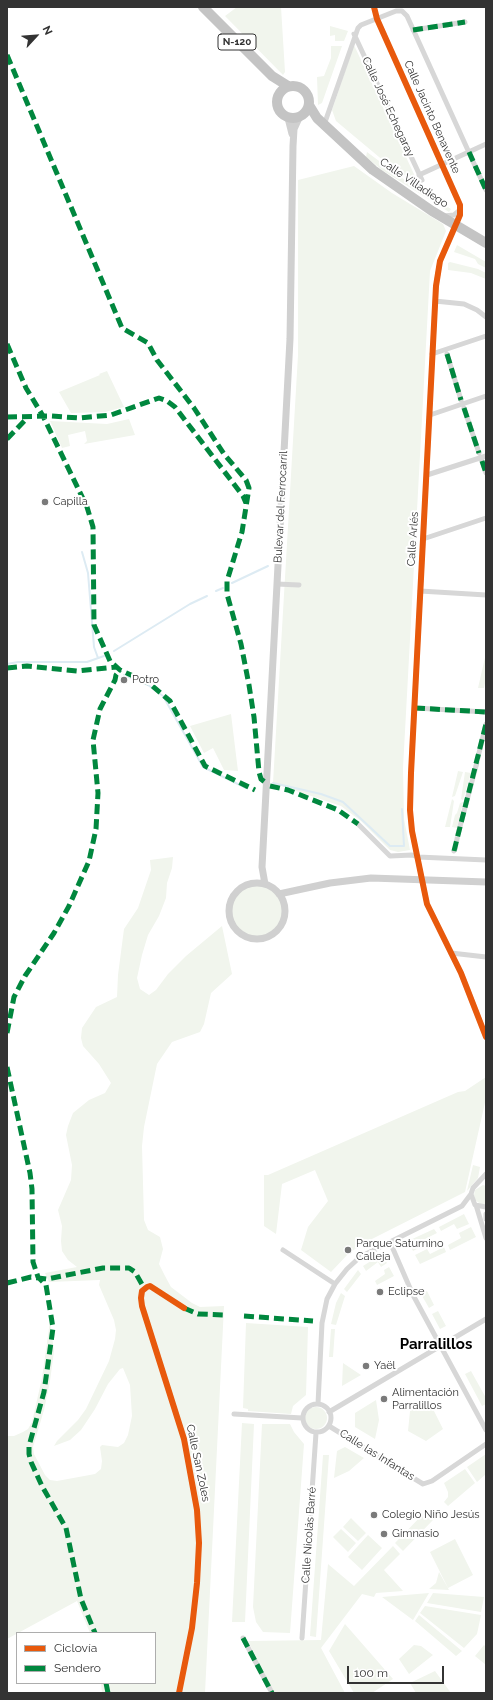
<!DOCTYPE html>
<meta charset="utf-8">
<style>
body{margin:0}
#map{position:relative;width:493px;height:1700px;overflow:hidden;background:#fff;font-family:Raleway,sans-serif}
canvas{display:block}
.frame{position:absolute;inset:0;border:8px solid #333;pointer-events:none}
.legend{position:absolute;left:16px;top:1632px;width:140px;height:52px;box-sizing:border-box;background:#fff;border:1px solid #adadad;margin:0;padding:5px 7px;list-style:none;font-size:12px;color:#333}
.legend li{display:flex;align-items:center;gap:8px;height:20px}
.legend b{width:20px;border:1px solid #adadad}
.north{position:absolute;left:16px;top:16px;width:40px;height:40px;-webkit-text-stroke:3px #fff;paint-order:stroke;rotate:64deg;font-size:11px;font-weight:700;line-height:16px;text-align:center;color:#333}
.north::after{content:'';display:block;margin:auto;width:14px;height:18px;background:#333;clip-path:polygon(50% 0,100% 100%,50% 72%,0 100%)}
.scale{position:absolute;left:347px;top:1666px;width:97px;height:18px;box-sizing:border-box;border:2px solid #333;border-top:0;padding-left:5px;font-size:12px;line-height:14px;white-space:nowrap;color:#333;-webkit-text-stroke:3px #fff;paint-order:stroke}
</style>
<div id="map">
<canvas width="493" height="1700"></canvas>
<div class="frame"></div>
<ul class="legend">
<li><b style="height:5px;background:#e8590c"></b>Ciclovía</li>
<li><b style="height:5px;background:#00873e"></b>Sendero</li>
</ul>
<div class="north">N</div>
<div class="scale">100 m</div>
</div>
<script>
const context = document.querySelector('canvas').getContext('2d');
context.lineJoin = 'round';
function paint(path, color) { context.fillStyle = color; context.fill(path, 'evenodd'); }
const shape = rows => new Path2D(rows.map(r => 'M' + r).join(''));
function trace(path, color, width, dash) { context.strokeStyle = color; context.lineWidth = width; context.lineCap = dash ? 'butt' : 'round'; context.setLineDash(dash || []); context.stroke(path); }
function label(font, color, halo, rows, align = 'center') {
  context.font = font + ' Raleway,sans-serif'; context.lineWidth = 4; context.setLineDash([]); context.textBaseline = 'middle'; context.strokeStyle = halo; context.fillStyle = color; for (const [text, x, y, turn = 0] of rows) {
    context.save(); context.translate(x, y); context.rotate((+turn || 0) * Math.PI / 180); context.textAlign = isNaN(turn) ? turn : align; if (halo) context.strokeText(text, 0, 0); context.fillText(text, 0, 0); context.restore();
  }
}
const green = shape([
 [237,7,281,7,285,72,283,75,225,16],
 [330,26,348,31,344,41,335,41,335,35,330,36],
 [354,45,419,185,385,162,336,121,332,110],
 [331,46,342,46,322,103,318,105,317,77,324,76,331,58],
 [367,152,402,178,451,209,449,212,382,170,366,157],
 [354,166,392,193,443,224,446,231,430,271,403,768,404,819,410,850,398,852,390,850,361,821,341,806,273,783,298,355,298,180],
 [457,245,486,262,486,268,478,264,475,259,454,252],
 [450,262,478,269,486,273,486,279,471,273,448,270,448,263],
 [107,371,124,407,105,412,71,413,59,392,100,375,99,374],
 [129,419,135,435,84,444,87,441,85,431,68,435,70,446,62,448,50,421,107,424],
 [486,653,486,678,484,688,478,688],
 [231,714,236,755,238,771,224,770,213,748,204,753,190,726],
 [458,771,463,772,455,796,452,797],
 [465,772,471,773,463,800,461,799],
 [452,799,454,801,450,827,445,827],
 [463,802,457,828,452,827,455,815,457,813,460,803],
 [173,857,172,868,167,883,166,898,159,916,148,935,142,955,137,978,140,989,149,995,156,990,168,974,186,956,222,926,232,974,211,993,204,1024,200,1032,172,1042,157,1064,144,1127,142,1146,144,1220,148,1230,160,1237,163,1249,159,1264,165,1276,171,1287,192,1303,200,1307,224,1306,205,1693,102,1693,101,1683,155,1683,155,1633,90,1633,77,1601,7,1639,7,1436,14,1436,23,1432,28,1429,32,1422,42,1378,50,1321,54,1351,50,1381,44,1410,33,1447,34,1454,45,1475,50,1480,57,1481,95,1474,101,1469,102,1461,100,1447,102,1445,118,1447,124,1443,128,1435,132,1416,130,1385,123,1368,120,1369,108,1384,95,1409,81,1430,70,1440,54,1446,57,1441,78,1420,86,1409,109,1361,115,1339,116,1330,114,1320,99,1285,100,1280,49,1282,45,1273,77,1267,68,1260,62,1251,61,1241,62,1226,58,1210,71,1180,72,1165,66,1135,68,1126,73,1113,89,1100,105,1093,111,1083,99,1064,83,1046,81,1038,82,1028,96,1007,117,997,118,975,124,929,138,908,151,870,150,860],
 '231 911a26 26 0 1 1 52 0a26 26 0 1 1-52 0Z',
 [486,1077,486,1098,465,1192,366,1242,349,1253,331,1272,301,1250,308,1227,328,1201,315,1170,282,1184,276,1234,264,1226,264,1175,268,1175,458,1092,465,1091],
 [473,1165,480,1167,478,1178,467,1191],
 [483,1185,486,1186,486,1204,482,1205,475,1200,474,1195,475,1190],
 [464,1214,469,1224,457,1229,454,1224,441,1231,439,1227],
 [471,1227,476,1237,450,1250,448,1245,461,1238,459,1233],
 [434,1229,437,1233,423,1240,425,1245,413,1251,408,1241],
 [444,1247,446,1252,420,1264,415,1255,427,1249,430,1254],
 [382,1254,387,1263,381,1267,378,1262,366,1271,363,1266],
 [389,1267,394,1276,377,1285,375,1281,385,1274,384,1270],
 [358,1270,361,1274,347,1292,344,1289],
 [427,1291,434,1305,429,1308,421,1294],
 [341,1293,345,1296,336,1325,331,1324,336,1303],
 [438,1311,446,1326,440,1329,432,1314],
 [246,1323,308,1327,306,1395,293,1406,291,1414,248,1411,248,1409,243,1408],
 [331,1329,335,1329,333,1357,329,1357],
 [343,1363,361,1375,342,1386],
 [471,1371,486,1398,486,1404,482,1406,465,1374],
 [376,1400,379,1420,375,1439,355,1427,355,1413],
 [429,1401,443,1429,426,1441,408,1431,410,1411],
 '305 1418a11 11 0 1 1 22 0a11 11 0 1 1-22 0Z',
 [242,1423,254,1424,245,1622,232,1622],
 [262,1424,290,1424,294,1432,304,1444,290,1633,263,1632,256,1622,253,1607],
 [345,1447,364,1458,349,1471,334,1478,337,1451],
 [486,1454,486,1474,477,1482,467,1467],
 [323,1455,329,1455,316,1637,310,1636],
 [465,1469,475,1483,448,1506,444,1502,448,1497,448,1492,444,1483],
 [425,1512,433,1520,403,1551,395,1543],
 [351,1518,366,1533,358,1541,343,1527],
 [341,1529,356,1543,348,1552,333,1537],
 [368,1535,382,1548,362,1570,348,1557],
 [455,1539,473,1575,448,1588,430,1552],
 [393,1546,400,1554,384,1570,403,1591,376,1593,374,1597,362,1594,321,1648,345,1693,274,1693,248,1641,321,1640,328,1564,354,1586],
 [439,1572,449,1590,429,1589,436,1583],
 [429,1593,413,1620,382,1597],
 [433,1593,484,1597,481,1612,427,1603],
 [425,1606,481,1615,477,1634,464,1648,420,1613],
 [419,1615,462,1651,456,1656,415,1621],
 [345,1624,393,1679,372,1693,354,1693,329,1651],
 [414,1645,421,1646,433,1655,409,1674,399,1659],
 [484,1645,486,1647,486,1665,475,1656],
 [435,1671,451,1693,416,1693,410,1683]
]);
const stream = shape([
 [82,552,88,573,94,647,98,658],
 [232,583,268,566],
 [216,591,223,588],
 [114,651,190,604,207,596],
 [7,664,18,662,87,662,104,656],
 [124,675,148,685,163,696,203,767,246,788],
 [273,783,321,794,343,802,390,846,404,846,402,809]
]);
const streetTunnel = shape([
 [476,766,479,753],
 [455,849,458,834]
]);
const street = shape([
 [374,7,377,19,460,205,460,215,440,261,436,286,411,773,410,810,412,831,427,904,461,973,486,1037],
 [413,30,465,22],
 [354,34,422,180],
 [324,125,358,28,361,25,396,11,402,11,407,16,486,190],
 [419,175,486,144],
 [443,216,454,215,460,210],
 [435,301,464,304,477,310,486,317],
 [432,354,486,336],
 [447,354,461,400],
 [464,408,479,453],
 [430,415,486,396],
 [482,461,486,473],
 [427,475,486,456],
 [423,539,486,518],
 [277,584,299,585],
 [420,591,486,595],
 [415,708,486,712],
 [479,753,486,724],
 [358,824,390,856,412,855,418,857,486,860],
 [458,834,476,766],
 [454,851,455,849],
 [451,953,486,957],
 [486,1174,473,1188,471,1194,475,1205,486,1207],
 [476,1205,486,1238],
 [486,1214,486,1219],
 [390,1242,413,1295,486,1430],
 [283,1250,335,1284],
 '303 1418a14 14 0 1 1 28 0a14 14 0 1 1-28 0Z',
 [318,1404,322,1323,327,1299,335,1284,347,1269,360,1257,462,1206,471,1194],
 [329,1412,486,1319],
 [234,1414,302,1418],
 [329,1426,423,1484,432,1481,486,1444],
 [243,1638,272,1693],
 [302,1638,316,1433],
 [179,1693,192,1628,197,1583,199,1543,197,1510,184,1439,142,1306,141,1298,142,1291,147,1287,150,1286,184,1308]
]);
const secondary = shape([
 [288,118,292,134],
 '229 911a28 28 0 1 1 56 0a28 28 0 1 1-56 0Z',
 [265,884,262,867,290,339,293,146,294,129,299,118],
 [279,894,330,883,371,878,486,882]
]);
const highway = shape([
 [203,7,272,76,288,86],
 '277 102a16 16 0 1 1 32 0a16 16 0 1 1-32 0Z',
 [309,105,317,118,373,170,432,211,486,243]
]);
const quiet = shape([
 [413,30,465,22],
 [7,55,122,328,148,343,157,360,194,408,224,454,246,480,249,488,242,532,227,581,227,594,241,644,249,685,254,717,259,772,261,779,266,783],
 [469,152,486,190],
 [7,344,26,388,43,416,87,507,93,527,94,625,110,661,120,670,149,683,170,701,205,766,255,790],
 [447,354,461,400],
 [464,408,479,453],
 [7,417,51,416,79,418,111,415,159,398,167,401,175,407,243,496,246,503],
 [7,439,29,416],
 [482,461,486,473],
 [7,668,27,666,77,671,116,667],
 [415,708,486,712],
 [270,786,288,790,338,810,358,824],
 [454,851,486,724],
 [7,1033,14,997,25,976,54,933,69,906,89,861,96,829,98,793,93,740,100,709,115,680,116,675,120,670],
 [7,1067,30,1173,32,1189,33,1262,38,1277,46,1285,53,1328,44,1392,29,1446,29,1454,31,1462,42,1486,66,1528,81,1599,95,1633],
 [7,1283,31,1277,47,1279,103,1268,129,1268,135,1272,144,1288],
 [184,1308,198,1314,225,1315],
 [244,1316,313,1321],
 [243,1638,272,1693],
 [106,1683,108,1693]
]);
const cycleway = shape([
 [374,7,377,19,460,205,460,215,440,261,436,286,411,773,410,810,412,831,427,904,461,973,486,1037],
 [179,1693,192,1628,197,1583,199,1543,197,1510,184,1439,142,1306,141,1298,142,1291,147,1287,150,1286,184,1308]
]);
const markers = [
 [45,502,4,"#7a7a7a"],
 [124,680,4,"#7a7a7a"],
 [348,1250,4,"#7a7a7a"],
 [380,1292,4,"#7a7a7a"],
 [366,1366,4,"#7a7a7a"],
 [384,1399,4,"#7a7a7a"],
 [374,1515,4,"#7a7a7a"],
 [384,1534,4,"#7a7a7a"]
];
const shields = [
 [237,42,38]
];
const shieldNames = [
 ["N-120",237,42]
];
const streetNames = [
 ["Calle José Echegaray",388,107,65],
 ["Calle Jacinto Benavente",432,117,66],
 ["Calle Villadiego",414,183,34],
 ["Bulevar del Ferrocarril",281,507,-87],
 ["Calle Arlés",413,539,-86],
 ["Calle las Infantas",377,1455,32],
 ["Calle San Zoles",198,1463,78],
 ["Calle Nicolás Barré",309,1535,-86]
];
const poiNames = [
 ["Capilla",53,502],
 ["Potro",132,680],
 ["Parque Saturnino",356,1244],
 ["Calleja",356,1257],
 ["Eclipse",388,1292],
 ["Yaël",374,1366],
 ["Alimentación",392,1393],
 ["Parralillos",392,1406],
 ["Colegio Niño Jesús",382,1515],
 ["Gimnasio",392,1534]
];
const districtNames = [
 ["Parralillos",436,1344]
];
paint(green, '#f1f5ed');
trace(stream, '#ddebf3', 2);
trace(streetTunnel, '#d6d6d6', 5, [5, 2.5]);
trace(street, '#d7d7d7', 5);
trace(secondary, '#d0d0d0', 7);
trace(highway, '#c4c4c4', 10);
trace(quiet, '#00873e', 5, [10, 5]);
trace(cycleway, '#e8590c', 6);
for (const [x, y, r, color] of markers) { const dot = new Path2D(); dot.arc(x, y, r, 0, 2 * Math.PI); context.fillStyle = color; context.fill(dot); trace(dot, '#fff', 1.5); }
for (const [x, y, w] of shields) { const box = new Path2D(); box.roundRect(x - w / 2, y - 8, w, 16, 3); context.fillStyle = '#fff'; context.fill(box); trace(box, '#333', 1); }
label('bold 10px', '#333', null, shieldNames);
label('11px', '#333', '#fff', streetNames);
label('11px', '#333', '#fff', poiNames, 'left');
label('bold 15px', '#000', '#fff', districtNames);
</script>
